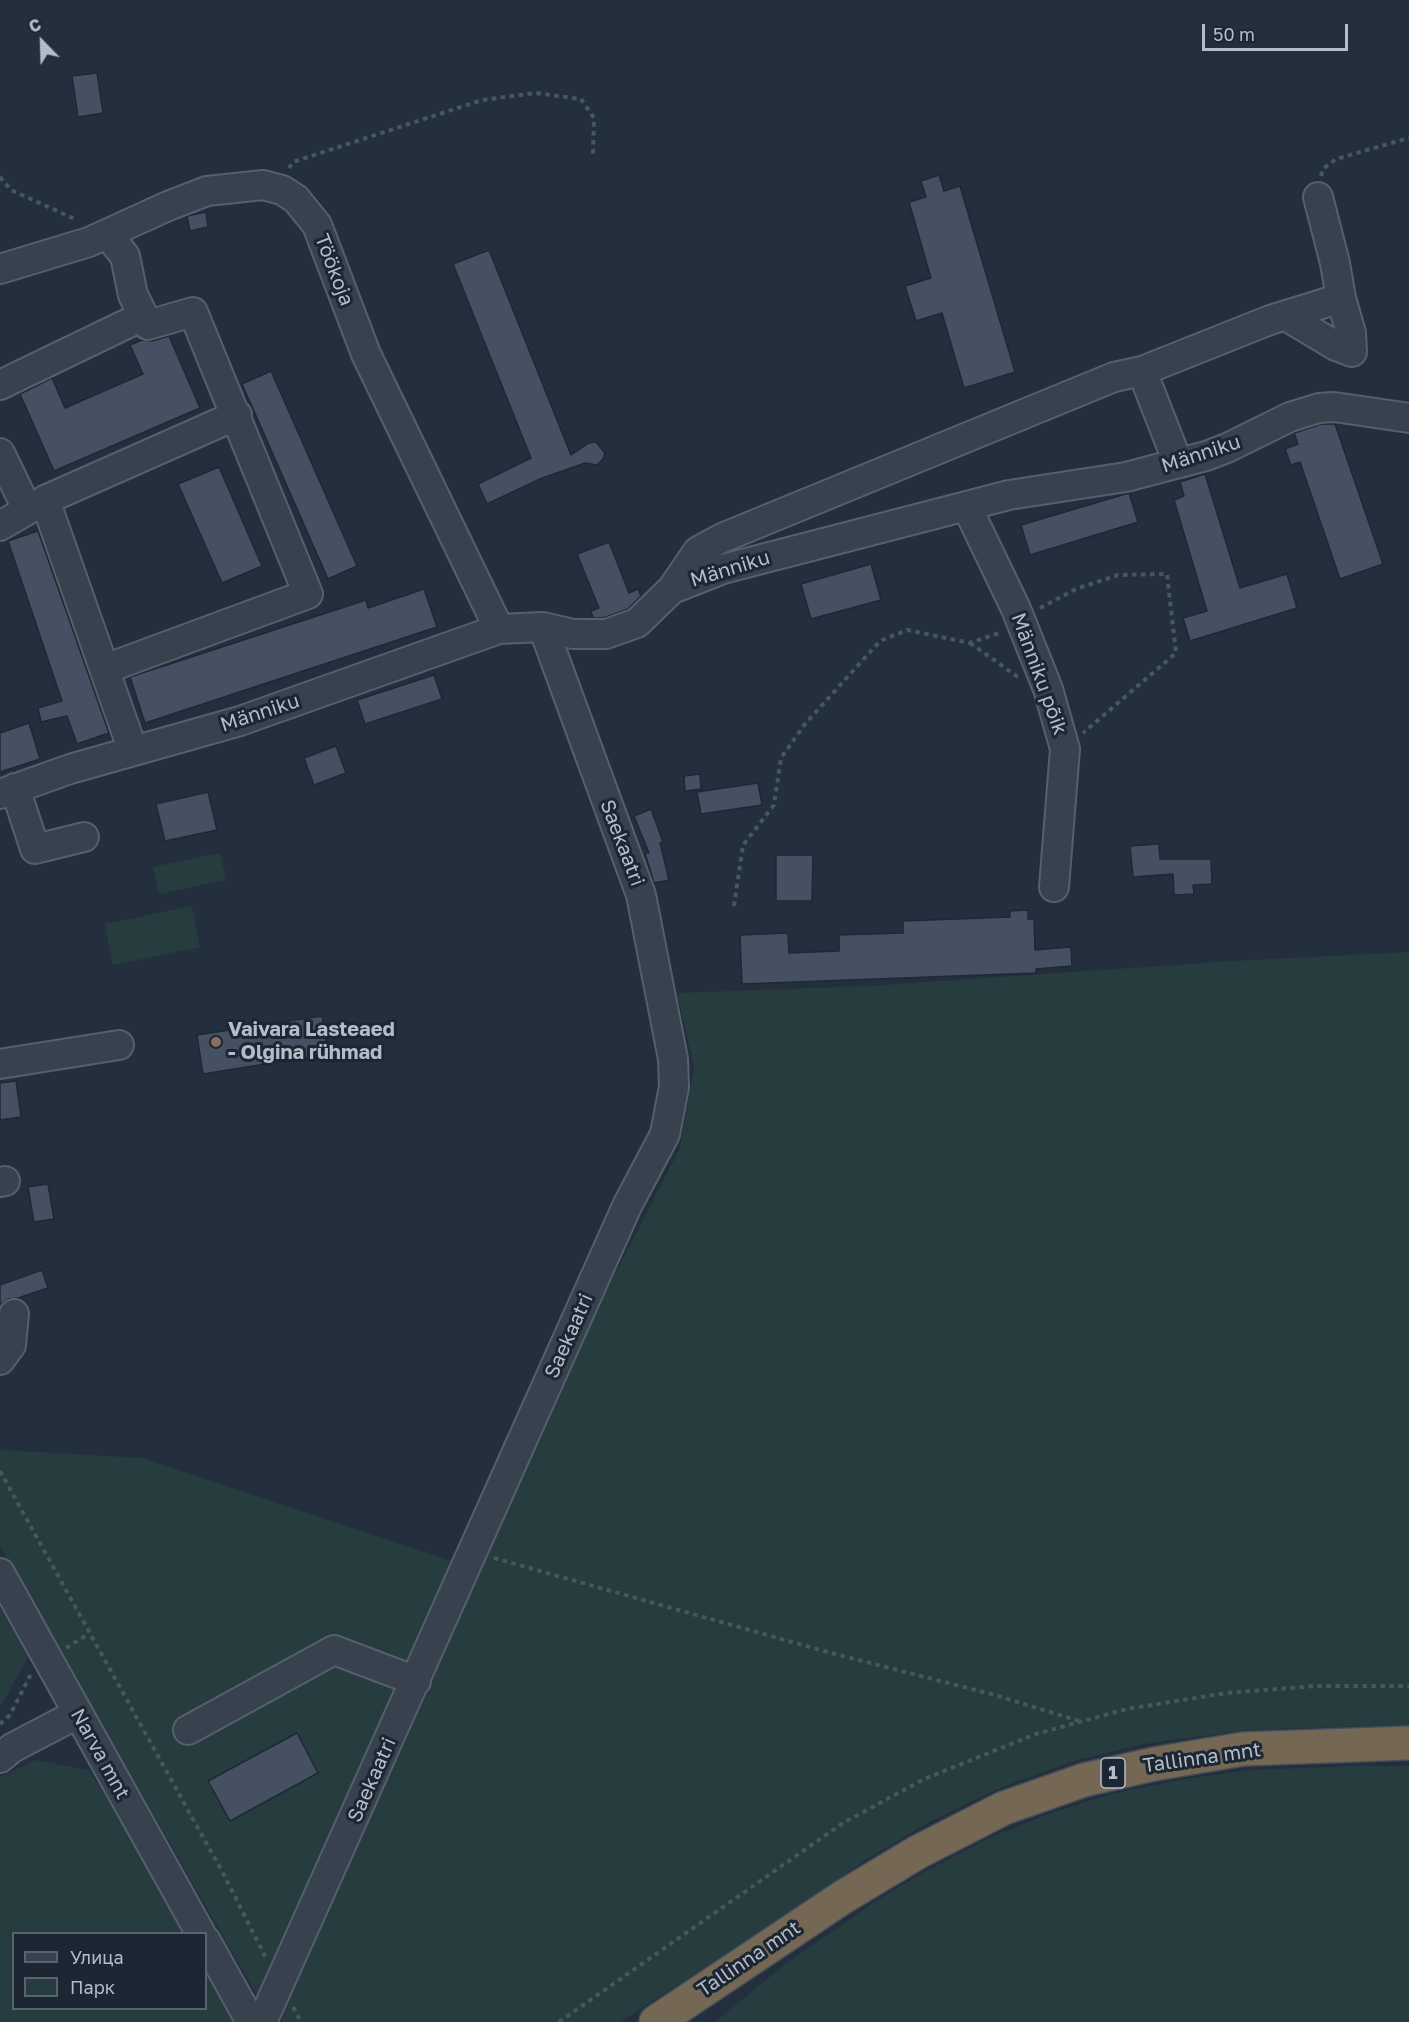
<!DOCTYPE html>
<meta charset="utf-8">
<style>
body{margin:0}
#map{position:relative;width:1409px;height:2022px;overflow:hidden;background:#242f3e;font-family:"Golos Text",sans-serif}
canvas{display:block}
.legend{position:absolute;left:12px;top:1932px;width:195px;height:78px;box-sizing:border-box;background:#1d2633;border:2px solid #59626f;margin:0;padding:8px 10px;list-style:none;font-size:18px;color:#b4bcc9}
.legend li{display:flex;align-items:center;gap:12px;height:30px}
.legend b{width:30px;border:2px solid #59626f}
.north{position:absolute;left:12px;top:12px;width:60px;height:60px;-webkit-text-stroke:4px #1d2633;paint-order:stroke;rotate:337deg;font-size:16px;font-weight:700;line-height:24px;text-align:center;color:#b4bcc9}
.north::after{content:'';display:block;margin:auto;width:21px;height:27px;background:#b4bcc9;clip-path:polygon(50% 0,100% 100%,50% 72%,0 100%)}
.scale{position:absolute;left:1202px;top:24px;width:146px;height:27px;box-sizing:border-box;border:3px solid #b4bcc9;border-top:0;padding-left:8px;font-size:18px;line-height:21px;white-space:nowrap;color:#b4bcc9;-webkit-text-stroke:4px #1d2633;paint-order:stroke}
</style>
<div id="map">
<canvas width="1409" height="2022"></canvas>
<ul class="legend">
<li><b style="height:8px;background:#38414e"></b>Улица</li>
<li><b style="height:16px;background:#263c3f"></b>Парк</li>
</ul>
<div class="north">С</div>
<div class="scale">50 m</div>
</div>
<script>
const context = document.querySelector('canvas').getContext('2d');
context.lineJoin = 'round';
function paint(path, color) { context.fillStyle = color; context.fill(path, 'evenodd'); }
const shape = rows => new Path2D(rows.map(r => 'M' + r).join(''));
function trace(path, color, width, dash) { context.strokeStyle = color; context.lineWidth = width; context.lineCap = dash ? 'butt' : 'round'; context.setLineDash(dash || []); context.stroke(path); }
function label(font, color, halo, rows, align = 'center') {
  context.font = font + ' "Golos Text",sans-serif'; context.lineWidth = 6; context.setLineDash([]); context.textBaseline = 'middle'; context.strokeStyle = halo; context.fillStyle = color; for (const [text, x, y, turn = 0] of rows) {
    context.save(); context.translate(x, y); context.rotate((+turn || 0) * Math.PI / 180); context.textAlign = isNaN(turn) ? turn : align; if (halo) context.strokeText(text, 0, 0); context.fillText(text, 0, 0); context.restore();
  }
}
const green = shape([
 [220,853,226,880,159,894,153,867],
 [192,906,200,947,113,965,105,924],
 [1409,952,1409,1725,1246,1730,1144,1744,1078,1760,1002,1787,929,1822,864,1861,787,1915,620,2022,281,2022,285,2007,579,1344,680,1148,694,1067,677,993,869,986,1233,961],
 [0,1450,142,1458,461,1564,289,1946,256,1994,0,1546],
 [0,1608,29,1656,0,1707],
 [36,1760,89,1770,133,1837,187,1933,14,1934,14,2008,206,2008,206,1967,236,2022,0,2022,0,1777],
 [1354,1766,1409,1766,1409,2022,715,2022,784,1965,876,1901,922,1873,989,1838,1051,1813,1111,1794,1185,1779,1251,1770]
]);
const building = shape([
 [97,73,103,113,78,117,72,76,97,73],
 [939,175,944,191,960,186,1015,372,964,388,942,313,916,321,905,286,931,278,909,202,926,197,921,181,939,175],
 [206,212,208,227,190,231,187,216,206,212],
 [489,250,571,455,589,443,596,442,605,453,603,459,597,465,585,463,540,479,487,504,478,484,531,458,453,264,489,250],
 [169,336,200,408,54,471,20,394,52,378,65,408,143,374,130,345,142,340,152,341,169,336],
 [271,371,357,566,328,579,242,384,271,371],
 [1322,424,1335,424,1383,564,1340,579,1300,462,1291,465,1285,449,1298,444,1294,433,1322,424],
 [219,467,262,566,222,583,178,484,219,467],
 [1205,474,1240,588,1287,574,1297,608,1190,641,1183,618,1207,611,1174,500,1184,496,1180,482,1205,474],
 [1129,493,1138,522,1030,555,1021,525,1129,493],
 [38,531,109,733,77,744,67,716,41,722,38,708,62,701,8,541,38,531],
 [609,542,629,593,638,589,641,596,628,609,603,618,593,618,591,611,599,608,577,554,609,542],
 [871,564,881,600,811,619,801,584,871,564],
 [424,589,437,627,145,723,130,677,366,600,368,608,424,589],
 [434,675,442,699,365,724,357,700,434,675],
 [29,723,40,759,0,772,0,733,29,723],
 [336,746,346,773,314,785,304,758,336,746],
 [700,774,701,789,685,791,684,776,700,774],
 [758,783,762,805,701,814,697,792,758,783],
 [208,792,217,830,165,841,156,804,208,792],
 [651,809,663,842,660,843,669,880,654,883,645,853,649,853,634,816,651,809],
 [1159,844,1160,859,1211,859,1212,884,1193,885,1194,894,1174,895,1173,874,1133,877,1130,846,1159,844],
 [776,855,813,855,812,901,776,901,776,855],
 [1028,910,1028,919,1034,919,1035,950,1071,947,1072,966,1036,969,1036,973,742,984,740,935,788,933,789,953,839,951,839,935,903,933,903,921,1010,917,1010,911,1028,910],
 [322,1016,328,1054,203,1074,197,1035,322,1016],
 [16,1081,21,1117,0,1120,0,1083,16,1081],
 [48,1184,54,1219,34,1222,28,1187,48,1184],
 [42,1270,48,1288,18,1298,8,1299,0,1305,0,1285,42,1270],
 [297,1733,318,1773,230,1821,208,1781,297,1733]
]);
const path = shape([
 [289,168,293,162,482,100,536,93,581,99,594,118,593,154],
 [1321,176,1323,169,1336,159,1409,138],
 [0,177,11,190,77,220],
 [1040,608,1076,589,1118,575,1167,574,1176,653,1083,733],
 [970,643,1018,677],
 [734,906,743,845,774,805,781,758,805,724,880,641,907,630,970,643,1002,632],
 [0,1471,224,1875,266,1958],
 [494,1558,831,1653,995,1695,1079,1721],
 [66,1648,88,1634],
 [0,1724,10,1715,31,1674],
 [293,2007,301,2022],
 [559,2022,843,1823,924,1779,1036,1734,1127,1709,1226,1693,1316,1686,1409,1686]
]);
const minor = shape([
 [0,269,89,242,168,206,207,191,263,185,282,190,296,199,317,225,366,354,499,629],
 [1286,316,1336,346,1352,352,1351,333,1341,298],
 [1142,371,1178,463],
 [0,385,143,316],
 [0,453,27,509],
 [45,500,133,751],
 [967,507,1016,609,1048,689,1065,749,1054,887],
 [0,526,45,500,237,415],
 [672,589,698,551,722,538,1114,377,1142,371,1270,320,1341,298,1335,263,1318,197],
 [105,669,308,594,193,312,148,325,133,295,125,256,107,234],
 [15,788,35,849,84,837],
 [0,794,70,769,240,721,499,629,543,627,573,634,606,634,637,623,672,589,723,569,1009,495,1126,477,1206,456,1227,448,1290,417,1319,408,1334,407,1409,418],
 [0,1064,119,1045],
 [0,1182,5,1181],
 [0,1360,11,1345,14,1314],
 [0,1573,201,1934],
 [188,1730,334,1650,416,1681],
 [0,1758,12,1748,77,1714],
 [206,1941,251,2022],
 [262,2022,627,1206,665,1134,674,1087,673,1059,641,895,543,627]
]);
const highway = shape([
 [656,2022,843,1897,918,1852,1004,1808,1084,1780,1154,1764,1243,1749,1409,1743]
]);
const markers = [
 [216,1042,6,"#8d6e63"]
];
const shields = [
 [1113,1773,24]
];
const shieldNames = [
 ["1",1113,1773]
];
const streetNames = [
 ["Töökoja",334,270,69],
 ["Männiku",1201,454,-18],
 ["Männiku",730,569,-17],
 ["Männiku põik",1039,674,70],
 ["Männiku",260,713,-18],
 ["Saekaatri",622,843,69],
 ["Saekaatri",569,1336,-66],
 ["Narva mnt",100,1754,61],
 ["Tallinna mnt",1202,1758,-8],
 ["Saekaatri",372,1780,-66],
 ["Tallinna mnt",749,1959,-34]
];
const poiNames = [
 ["Vaivara Lasteaed",228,1030],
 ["- Olgina rühmad",228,1053]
];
paint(green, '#263c3f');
paint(building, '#455162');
trace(building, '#1f2835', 1.5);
trace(minor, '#565f6c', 32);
trace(highway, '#434c59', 36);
trace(path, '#44595c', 4, [4.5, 4.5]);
trace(minor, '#38414e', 28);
trace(highway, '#746855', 33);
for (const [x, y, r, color] of markers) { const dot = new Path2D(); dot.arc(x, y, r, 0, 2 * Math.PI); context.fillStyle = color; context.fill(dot); trace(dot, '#1d2633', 2); }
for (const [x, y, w] of shields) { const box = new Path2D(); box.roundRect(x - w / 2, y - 15, w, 30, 4.5); context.fillStyle = '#1d2633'; context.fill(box); trace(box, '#b4bcc9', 1.5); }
label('bold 18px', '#b4bcc9', null, shieldNames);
label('20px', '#b4bcc9', '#1d2633', streetNames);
label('bold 20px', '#b4bcc9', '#1d2633', poiNames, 'left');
</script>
